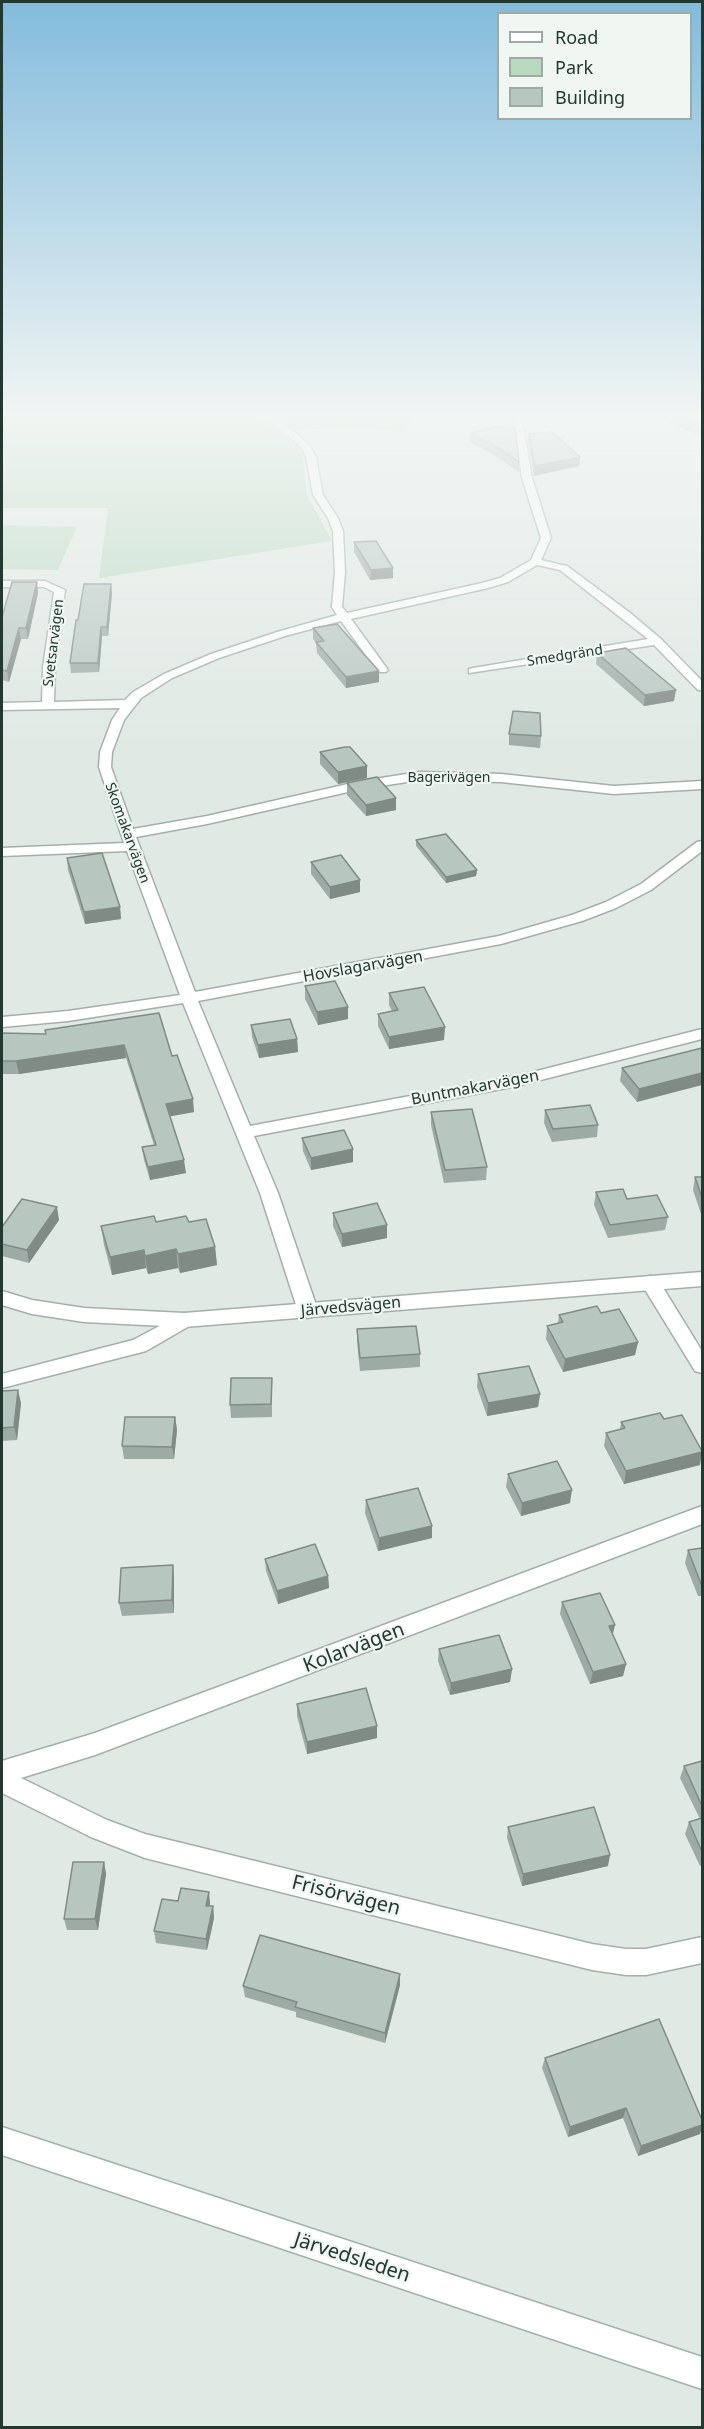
<!DOCTYPE html>
<meta charset="utf-8">
<style>
body{margin:0}
#map{position:relative;width:704px;height:2429px;overflow:hidden;background:#e0e9e4;font-family:"Noto Sans",sans-serif}
canvas{display:block}
.frame{position:absolute;inset:0;border:3px solid #223830;pointer-events:none}
.legend{position:absolute;left:497px;top:12px;width:195px;height:108px;box-sizing:border-box;background:#f0f6f2;border:2px solid #9eaaa4;margin:0;padding:8px 10px;list-style:none;font-size:18px;color:#223830}
.legend li{display:flex;align-items:center;gap:12px;height:30px}
.legend b{width:30px;border:2px solid #9eaaa4}
</style>
<div id="map">
<canvas width="704" height="2429"></canvas>
<div class="frame"></div>
<ul class="legend">
<li><b style="height:8px;background:#fff"></b>Road</li>
<li><b style="height:16px;background:#bad8c0"></b>Park</li>
<li><b style="height:16px;background:#b8c6c0"></b>Building</li>
</ul>
</div>
<script>
const context = document.querySelector('canvas').getContext('2d');
context.lineJoin = 'round';
function paint(path, color) { context.fillStyle = color; context.fill(path, 'evenodd'); }
const shape = rows => new Path2D(rows.map(r => 'M' + r).join(''));
function trace(path, color, width, dash) { context.strokeStyle = color; context.lineWidth = width; context.lineCap = dash ? 'butt' : 'round'; context.setLineDash(dash || []); context.stroke(path); }
function label(font, color, halo, rows, align = 'center') {
  context.font = font + ' "Noto Sans",sans-serif'; context.lineWidth = 4.5; context.setLineDash([]); context.textBaseline = 'middle'; context.strokeStyle = halo; context.fillStyle = color; for (const [text, x, y, turn = 0] of rows) {
    context.save(); context.translate(x, y); context.rotate((+turn || 0) * Math.PI / 180); context.textAlign = isNaN(turn) ? turn : align; if (halo) context.strokeText(text, 0, 0); context.fillText(text, 0, 0); context.restore();
  }
}
const green = shape([
 [2,415,256,415,302,449,307,495,332,541,99,578,108,508,2,508],
 [275,415,413,415,405,432,337,427,298,431],
 [2,525,77,527,58,570,2,569]
]);
const minor = shape([
 [261,415,271,415,297,434,309,445,316,457,323,495,338,518,343,531,345,572,342,607,347,613,482,583,500,578,531,560,541,538,522,478,513,415,521,415,532,478,551,538,541,560,567,566,629,612,661,639,702,681,702,690,698,690,654,645,469,673,469,669,473,668,648,639,560,570,537,565,508,582,488,588,351,619,388,670,386,672,378,672,341,621,285,636,219,658,172,678,141,698,124,720,112,752,111,767,133,829,207,816,361,781,420,772,501,774,614,786,702,781,702,789,614,794,501,782,420,780,361,789,207,824,136,837,195,992,499,936,572,915,606,902,641,884,697,842,702,841,702,851,651,890,616,908,582,921,501,944,198,1001,250,1126,517,1076,702,1029,702,1039,517,1086,254,1136,278,1193,318,1311,315,1316,308,1318,301,1316,298,1311,260,1193,183,1003,68,1021,2,1027,2,1017,68,1011,180,995,127,851,2,856,2,848,124,843,99,767,100,752,112,720,120,708,2,710,2,703,42,702,43,667,54,592,44,587,2,587,2,581,45,581,65,590,55,667,54,702,125,700,133,692,164,674,211,654,277,632,337,615,332,607,335,572,333,531,328,518,313,495,306,457,302,448,291,438,261,415],
 [650,1276,657,1278,702,1351,702,1373,695,1371,641,1283,643,1278,650,1276],
 [184,1313,191,1315,194,1320,191,1325,146,1351,2,1388,2,1374,133,1340,184,1313],
 [702,1506,702,1524,95,1755,21,1778,107,1820,145,1834,592,1944,626,1949,646,1949,702,1937,702,1963,646,1975,626,1975,592,1970,145,1858,91,1837,2,1793,2,1761,95,1733,702,1506]
]);
const tertiary = shape([
 [702,1272,702,1286,184,1327,84,1322,32,1314,2,1305,2,1291,32,1300,84,1308,184,1313,702,1272]
]);
const secondary = shape([
 [2,2127,702,2357,702,2389,2,2155,2,2127]
]);
const wall = shape([
 [661,415,702,415,702,437,661,419],
 [507,425,519,462,519,472,492,454,469,442,470,433],
 [529,434,580,457,579,466,534,476,528,443],
 [354,542,393,568,393,578,370,580,354,552],
 [38,593,28,639,21,639,9,682,2,680,2,617],
 [112,593,108,636,102,636,99,672,71,673,70,663,78,620],
 [313,628,379,682,346,688,317,653,316,643,313,639],
 [597,653,674,701,644,706,596,664],
 [509,734,541,736,540,748,509,745],
 [320,752,367,778,338,784,320,764],
 [347,783,396,810,366,816,347,795],
 [416,840,477,870,476,876,446,883,416,846],
 [67,858,120,907,121,919,85,924,68,870],
 [311,862,360,880,360,892,330,899,311,874],
 [305,986,348,1019,318,1025,305,999],
 [389,993,444,1040,389,1049,378,1026,378,1014,392,1011,389,1005],
 [251,1025,297,1039,298,1052,259,1058,252,1037],
 [45,1030,172,1056,194,1112,170,1116,186,1173,150,1180,144,1160,142,1147,154,1145,126,1058,19,1074,2,1074,2,1033,46,1034],
 [702,1048,637,1102,620,1081,622,1068],
 [545,1110,598,1125,597,1137,552,1142,544,1123],
 [431,1112,487,1167,486,1180,444,1183,431,1125],
 [302,1138,353,1162,311,1170,303,1151],
 [695,1177,702,1177,702,1214,701,1214,693,1190],
 [596,1192,627,1199,668,1217,665,1230,608,1238,594,1205],
 [333,1213,387,1225,387,1238,342,1247,333,1226],
 [59,1220,29,1263,2,1256,2,1227],
 [156,1222,189,1222,215,1247,217,1265,180,1273,178,1268,148,1274,146,1268,112,1275,104,1245,101,1226],
 [601,1313,638,1342,635,1355,563,1372,546,1339,547,1326,558,1323,559,1315],
 [357,1329,420,1354,420,1367,360,1371,357,1342],
 [478,1374,540,1394,538,1407,487,1416,477,1387],
 [272,1378,272,1417,231,1418,230,1405],
 [2,1391,21,1403,17,1440,2,1441],
 [175,1417,177,1430,174,1459,124,1459,122,1446],
 [664,1419,700,1465,624,1484,604,1446,606,1433,620,1430,621,1422],
 [508,1474,570,1503,521,1516,506,1487],
 [366,1500,432,1526,432,1538,378,1551,365,1513],
 [702,1548,702,1596,698,1596,685,1563,688,1550],
 [265,1559,328,1576,329,1588,278,1604,266,1571],
 [173,1565,174,1578,174,1613,122,1616,119,1603],
 [562,1602,626,1664,623,1676,590,1684,560,1614],
 [439,1649,512,1669,510,1682,450,1695,438,1661],
 [297,1704,377,1738,307,1754,297,1716],
 [702,1761,702,1865,700,1866,685,1834,689,1822,700,1819,680,1778,684,1766],
 [508,1827,608,1866,522,1886,507,1838],
 [104,1862,106,1874,98,1930,67,1930,64,1919],
 [178,1901,210,1903,210,1906,213,1906,214,1918,207,1950,156,1943,154,1931],
 [400,1974,400,1985,385,2043,296,2017,296,2012,245,1997,243,1986],
 [545,2058,700,2134,638,2156,623,2118,568,2137,542,2068]
]);
const shadedWall = shape([
 [580,457,579,466,534,476,535,466],
 [393,568,393,578,370,580,371,570],
 [37,582,38,593,28,639,26,628],
 [111,584,112,593,108,636,107,627],
 [101,627,102,636,99,672,98,663],
 [19,628,21,639,9,682,7,671],
 [379,671,379,682,346,688,346,677],
 [676,690,674,701,644,706,645,695],
 [367,766,367,778,338,784,338,772],
 [396,798,396,810,366,816,366,805],
 [477,870,476,876,446,883,446,877],
 [360,880,360,892,330,899,330,887],
 [120,907,121,919,85,924,84,912],
 [348,1007,348,1019,318,1025,317,1012],
 [445,1027,444,1040,389,1049,389,1037],
 [297,1039,298,1052,259,1058,258,1045],
 [124,1045,126,1058,19,1074,16,1061],
 [702,1073,702,1085,637,1102,639,1089],
 [193,1099,194,1112,167,1117,166,1104],
 [353,1149,353,1162,311,1170,311,1158],
 [184,1160,186,1173,150,1180,148,1167],
 [57,1207,59,1220,29,1263,27,1250],
 [387,1225,387,1238,342,1247,342,1234],
 [215,1247,217,1265,180,1273,178,1254],
 [176,1249,178,1268,148,1274,145,1256],
 [144,1250,146,1268,112,1275,110,1257],
 [638,1342,635,1355,563,1372,565,1359],
 [18,1390,21,1403,17,1440,14,1427],
 [540,1394,538,1407,487,1416,488,1403],
 [175,1417,177,1430,174,1459,172,1447],
 [702,1452,700,1465,624,1484,626,1471],
 [572,1490,570,1503,521,1516,522,1503],
 [432,1526,432,1538,378,1551,379,1538],
 [173,1565,174,1578,174,1613,172,1600],
 [328,1576,329,1588,278,1604,277,1591],
 [615,1625,612,1638,609,1626],
 [626,1664,623,1676,590,1684,593,1672],
 [512,1669,510,1682,450,1695,451,1683],
 [377,1726,377,1738,307,1754,307,1742],
 [610,1855,608,1866,522,1886,523,1874],
 [104,1862,106,1874,98,1930,95,1919],
 [209,1892,210,1903,207,1917,206,1906],
 [213,1906,214,1918,207,1950,206,1939],
 [400,1974,400,1985,385,2043,385,2033],
 [626,2108,623,2118,568,2137,570,2127],
 [702,2125,702,2128,700,2134,638,2156,641,2146]
]);
const building = shape([
 [675,415,702,415,702,428,675,415],
 [507,425,515,428,519,462,493,445,470,433,507,425],
 [552,432,580,457,535,466,529,434,552,432],
 [376,541,393,568,371,570,354,542,376,541],
 [12,582,37,582,26,628,19,628,7,671,2,670,2,617,12,582],
 [84,584,111,584,107,627,101,627,98,663,70,663,76,620,78,620,84,584],
 [337,624,379,671,346,677,316,642,324,641,313,628,337,624],
 [626,648,676,690,645,695,597,653,626,648],
 [513,711,540,713,541,736,509,734,513,711],
 [345,747,350,747,367,766,338,772,320,752,345,747],
 [377,777,396,798,366,805,347,783,377,777],
 [446,834,477,870,446,877,416,840,446,834],
 [102,853,120,907,84,912,67,858,102,853],
 [341,855,360,880,330,887,311,862,341,855],
 [335,981,348,1007,317,1012,305,986,335,981],
 [424,987,445,1027,389,1037,378,1014,398,1010,389,993,424,987],
 [159,1013,172,1056,177,1055,193,1099,166,1104,184,1160,148,1167,142,1147,156,1145,124,1045,16,1061,2,1061,2,1033,46,1034,45,1030,159,1013],
 [290,1019,297,1039,258,1045,251,1025,290,1019],
 [702,1048,702,1073,639,1089,622,1068,702,1048],
 [590,1105,598,1125,553,1129,545,1110,590,1105],
 [472,1109,487,1167,445,1170,431,1112,472,1109],
 [344,1130,353,1149,311,1158,302,1138,344,1130],
 [695,1177,702,1177,702,1198,695,1177],
 [623,1189,627,1199,657,1195,668,1217,610,1225,596,1192,623,1189],
 [22,1199,57,1207,27,1250,2,1244,2,1227,22,1199],
 [377,1203,387,1225,342,1234,333,1213,377,1203],
 [154,1216,156,1222,186,1216,189,1222,206,1219,215,1247,178,1254,176,1249,145,1256,144,1250,110,1257,101,1226,154,1216],
 [597,1306,601,1313,619,1309,638,1342,565,1359,547,1326,563,1322,559,1315,597,1306],
 [416,1326,420,1354,360,1358,357,1329,416,1326],
 [529,1366,540,1394,488,1403,478,1374,529,1366],
 [231,1378,272,1378,271,1404,230,1405,231,1378],
 [18,1390,14,1427,2,1428,2,1391,18,1390],
 [660,1413,664,1419,682,1415,702,1451,702,1452,626,1471,606,1433,625,1428,621,1422,660,1413],
 [125,1417,175,1417,172,1447,122,1446,125,1417],
 [557,1461,572,1490,522,1503,508,1474,557,1461],
 [418,1488,432,1526,379,1538,366,1500,418,1488],
 [315,1544,328,1576,277,1591,265,1559,315,1544],
 [702,1548,702,1583,701,1584,688,1550,702,1548],
 [173,1565,172,1600,119,1603,121,1568,173,1565],
 [600,1593,615,1625,609,1626,626,1664,593,1672,562,1602,600,1593],
 [499,1635,512,1669,451,1683,439,1649,499,1635],
 [366,1688,377,1726,307,1742,297,1704,366,1688],
 [702,1761,702,1806,684,1766,702,1761],
 [594,1807,610,1855,523,1874,508,1827,594,1807],
 [702,1818,702,1852,689,1822,702,1818],
 [73,1862,104,1862,95,1919,64,1919,73,1862],
 [181,1888,209,1892,206,1906,213,1906,206,1939,154,1931,162,1899,178,1901,181,1888],
 [260,1935,400,1974,385,2033,295,2007,297,2002,243,1986,260,1935],
 [659,2019,702,2120,702,2125,641,2146,626,2108,570,2127,545,2058,659,2019]
]);
const farStreetnames = [
 ["Svetsarvägen",54,643,-83],
 ["Smedgränd",565,656,-9],
 ["Bagerivägen",449,778],
 ["Skomakarvägen",127,833,70]
];
const streetNames = [
 ["Hovslagarvägen",363,967,-10],
 ["Buntmakarvägen",475,1088,-11],
 ["Järvedsvägen",351,1307,-5]
];
const nearStreetnames = [
 ["Kolarvägen",354,1648,-21],
 ["Frisörvägen",346,1896,14],
 ["Järvedsleden",352,2258,18]
];
paint(green, '#bad8c0');
trace(minor, '#a3b0aa', 3);
trace(tertiary, '#a3b0aa', 3);
trace(secondary, '#a0b4ab', 3);
paint(minor, '#fff');
paint(tertiary, '#fff');
paint(secondary, '#fff');
paint(wall, '#9eaaa5');
paint(shadedWall, '#818b86');
paint(building, '#b8c6c0');
trace(building, '#818b86', 1.5);
const sky = context.createLinearGradient(0, 0, 0, 755);
sky.addColorStop(0, '#83bbdc');
sky.addColorStop(0.55, '#f1f5f3');
sky.addColorStop(1, '#f1f5f300');
context.fillStyle = sky;
context.fillRect(0, 0, 704, 755);
label('14px', '#223830', '#f0f6f2', farStreetnames);
label('16px', '#223830', '#f0f6f2', streetNames);
label('20px', '#223830', '#f0f6f2', nearStreetnames);
</script>
